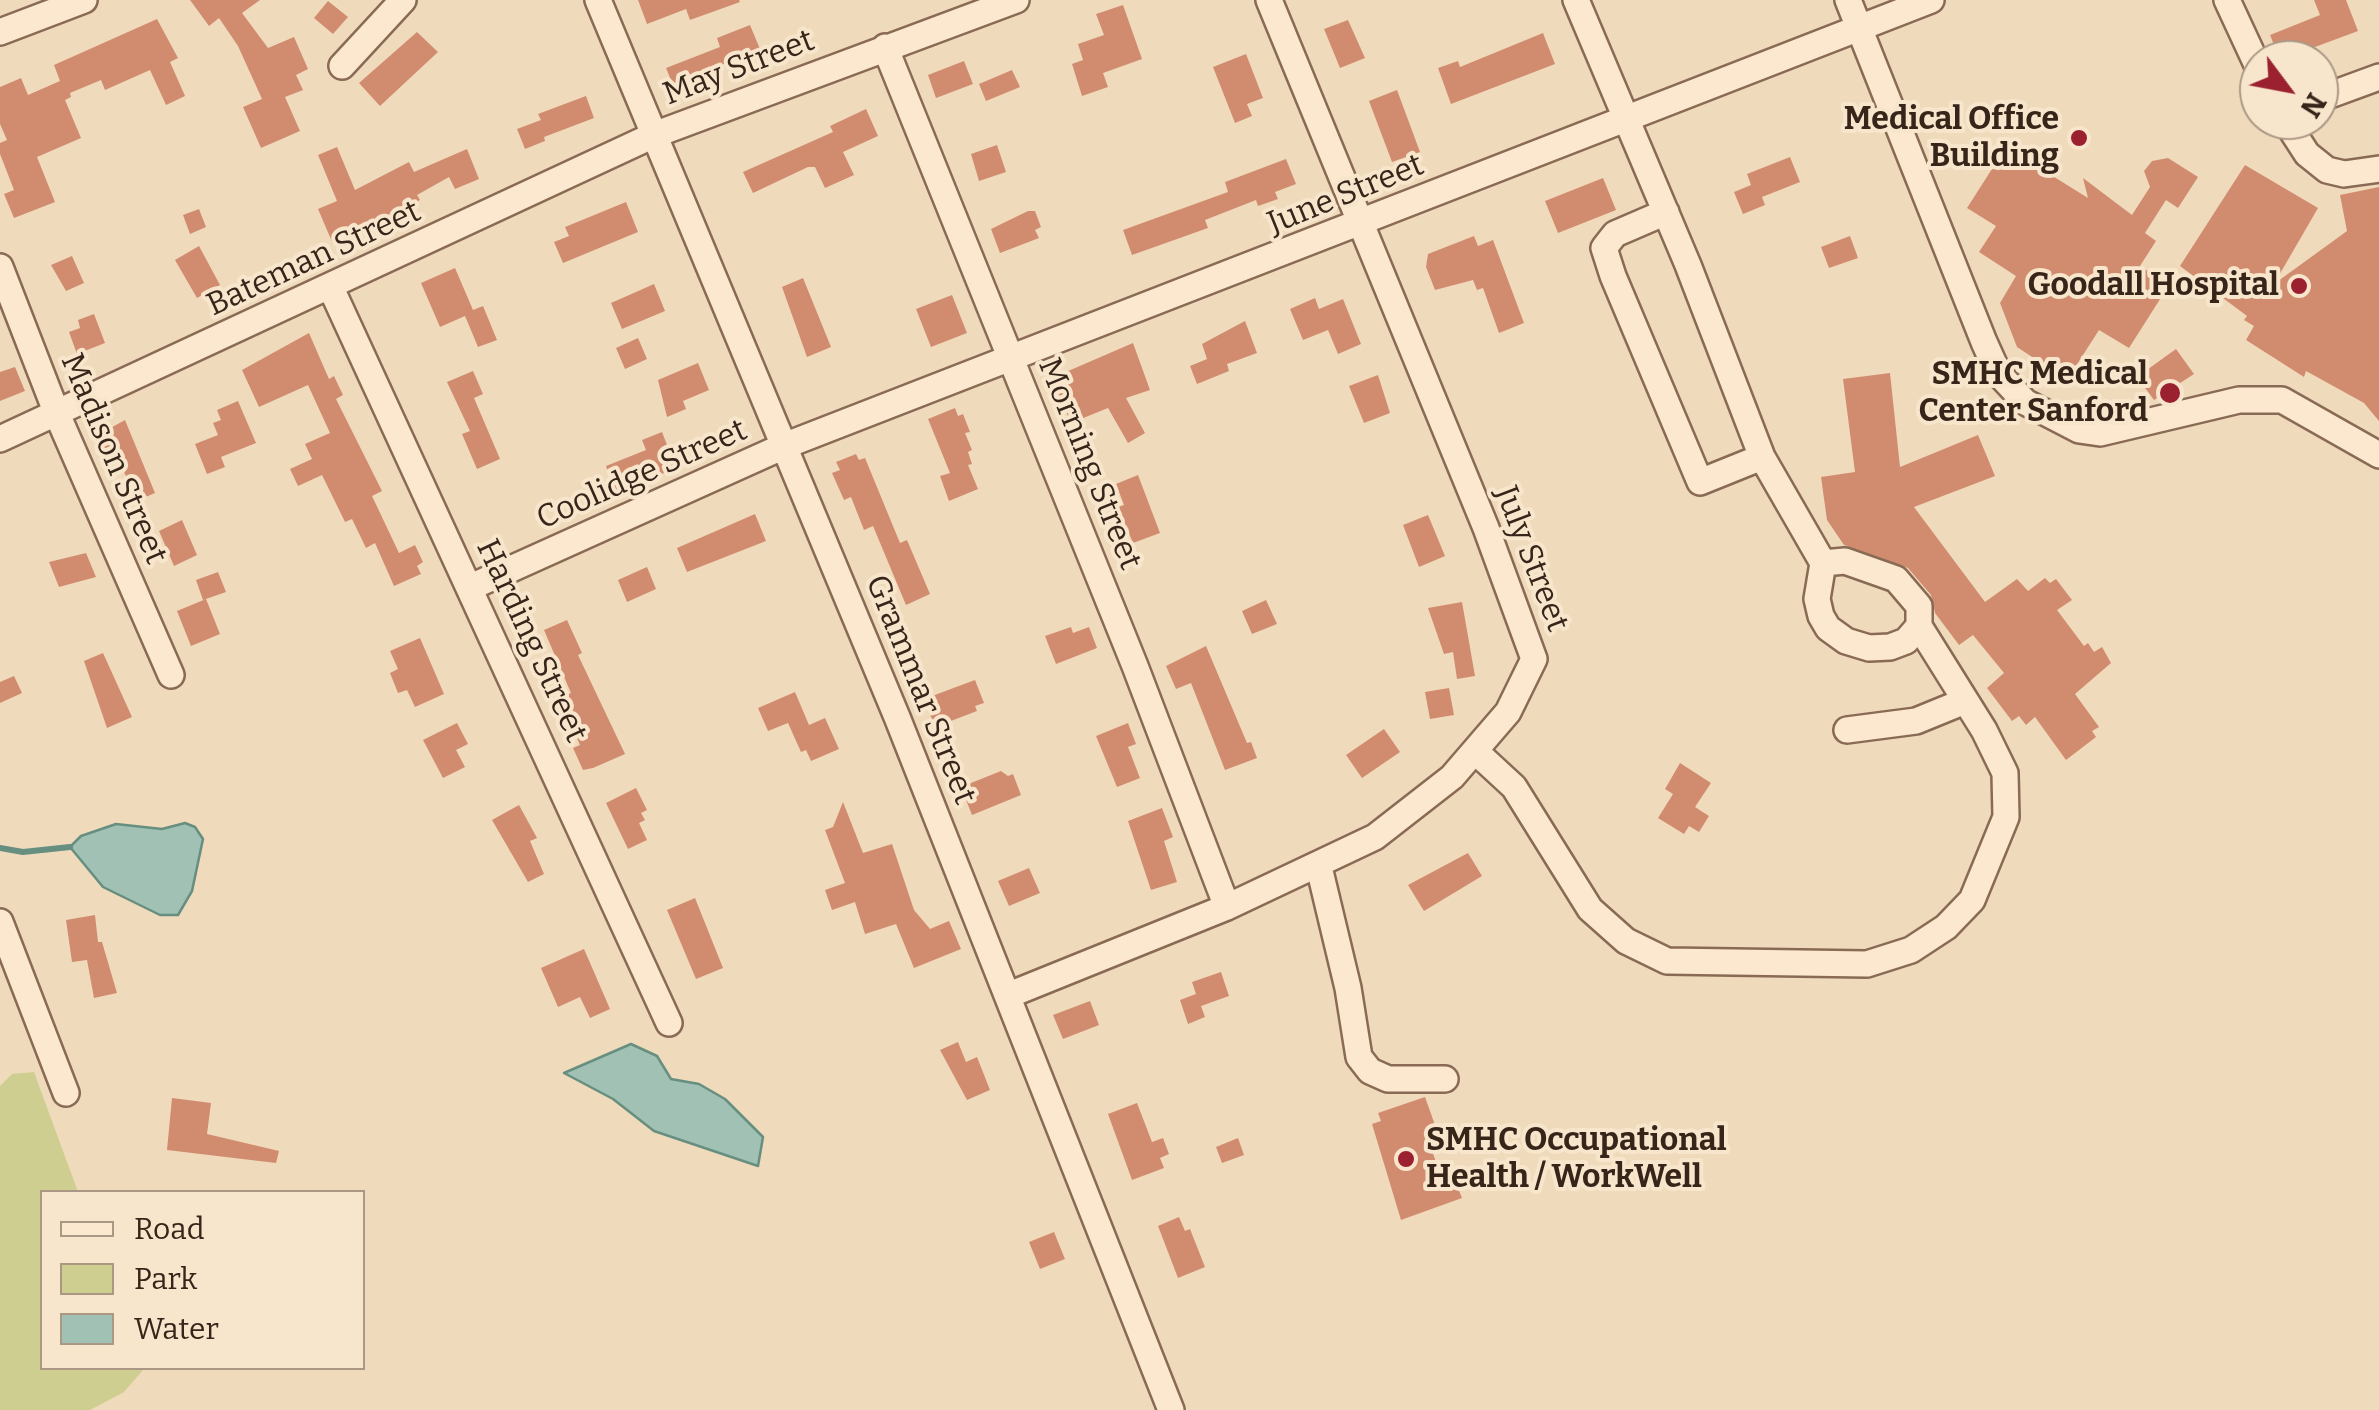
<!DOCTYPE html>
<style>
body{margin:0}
#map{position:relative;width:2379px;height:1410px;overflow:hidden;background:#f0dabc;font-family:Bitter,serif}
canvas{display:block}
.legend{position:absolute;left:40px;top:1190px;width:325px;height:180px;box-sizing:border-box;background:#f7e5cc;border:2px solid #aa9885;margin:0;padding:12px 18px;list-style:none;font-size:30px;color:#37251a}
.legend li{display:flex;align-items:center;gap:20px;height:50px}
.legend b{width:50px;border:2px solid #aa9885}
.north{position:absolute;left:2239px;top:40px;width:100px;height:100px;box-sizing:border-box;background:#f7e5cc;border:2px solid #aa9885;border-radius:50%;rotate:122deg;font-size:28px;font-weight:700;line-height:40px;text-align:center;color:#37251a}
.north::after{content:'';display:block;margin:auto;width:35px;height:45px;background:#9b2131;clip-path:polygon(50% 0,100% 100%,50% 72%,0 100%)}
</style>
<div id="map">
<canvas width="2379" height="1410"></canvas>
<ul class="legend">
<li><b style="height:12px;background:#fbe8cf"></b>Road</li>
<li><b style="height:28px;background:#cece90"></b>Park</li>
<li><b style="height:28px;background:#a0c1b3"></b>Water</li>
</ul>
<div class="north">N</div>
</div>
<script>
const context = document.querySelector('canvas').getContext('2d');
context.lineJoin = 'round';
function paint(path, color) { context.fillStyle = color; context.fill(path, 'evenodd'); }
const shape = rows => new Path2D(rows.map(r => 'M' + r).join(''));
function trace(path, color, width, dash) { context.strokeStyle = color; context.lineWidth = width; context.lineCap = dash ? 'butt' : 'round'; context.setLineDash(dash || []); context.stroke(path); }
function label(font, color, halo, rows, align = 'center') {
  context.font = font + ' Bitter,serif'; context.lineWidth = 8; context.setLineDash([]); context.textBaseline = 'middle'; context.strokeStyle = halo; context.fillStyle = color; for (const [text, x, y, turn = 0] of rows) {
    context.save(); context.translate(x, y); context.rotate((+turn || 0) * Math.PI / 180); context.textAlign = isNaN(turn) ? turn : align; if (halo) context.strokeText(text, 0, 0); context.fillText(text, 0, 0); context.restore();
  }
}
const green = shape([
 [34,1072,78,1192,42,1192,42,1368,143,1370,124,1392,90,1410,0,1410,0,1086,12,1074]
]);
const water = shape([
 [185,823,195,827,203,839,192,891,178,915,160,915,103,887,70,847,81,836,116,824,162,829,185,823],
 [631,1044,657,1056,671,1079,699,1084,725,1099,763,1137,758,1166,654,1131,613,1099,564,1073,631,1044]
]);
const stream = shape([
 [0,848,23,852,70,847]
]);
const building = shape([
 [190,0,260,0,242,13,268,48,294,37,308,69,296,75,303,90,285,97,300,131,261,148,243,107,262,99,238,46,219,18,209,26],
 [638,0,739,0,740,2,690,20,686,9,647,24],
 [2314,0,2346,0,2358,31,2280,60,2270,35,2320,15],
 [328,1,348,17,333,34,314,18],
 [1123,5,1142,59,1103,73,1108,87,1082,96,1072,64,1083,60,1078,44,1104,35,1096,14],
 [157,19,178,58,170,62,185,96,166,105,150,70,105,90,101,80,70,93,71,97,65,100,81,138,37,157,55,202,14,218,4,194,14,190,0,154,0,143,7,140,0,124,0,87,21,78,28,95,60,81,54,65],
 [1348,20,1365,58,1340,68,1324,29],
 [750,25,760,49,712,69,716,79,677,95,666,68,720,47,717,38],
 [417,32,438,52,380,106,359,83],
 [1543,33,1555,64,1451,104,1438,68,1458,61,1460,67],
 [1246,54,1263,98,1247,104,1252,116,1235,123,1213,67],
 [964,61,973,84,936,98,928,75],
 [1012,70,1020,87,986,101,979,84],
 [1397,90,1420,152,1392,162,1369,101],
 [586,96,594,118,544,137,545,141,525,149,517,129,541,120,538,114],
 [866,109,878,136,843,152,854,175,825,188,815,167,808,167,753,193,743,172,833,132,830,126],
 [997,145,1006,172,979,181,971,154],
 [337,147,355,190,409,162,414,172,467,149,479,179,455,189,449,177,417,195,420,200,333,244,318,209,337,201,318,155],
 [2006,147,2088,198,2083,178,2132,215,2150,187,2144,171,2152,161,2168,158,2198,177,2178,208,2166,200,2145,233,2156,241,2140,266,2169,285,2129,348,2099,330,2067,380,2017,347,2000,303,2016,276,1979,252,1996,226,1967,208],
 [1790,157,1800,182,1762,197,1765,205,1743,214,1734,192,1751,185,1747,174],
 [1286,159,1296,184,1275,192,1278,199,1258,206,1256,200,1205,220,1208,228,1132,255,1123,230,1228,192,1225,182],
 [2245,165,2318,208,2274,284,2347,231,2340,195,2379,187,2379,421,2364,403,2306,371,2304,377,2246,340,2254,326,2244,320,2247,316,2180,266],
 [1603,178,1616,210,1558,233,1545,201],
 [626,202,638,232,563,263,554,242,569,236,565,227],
 [199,209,206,227,190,234,183,215],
 [1028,211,1035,211,1041,227,1035,230,1039,238,1000,253,991,229],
 [1474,236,1478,246,1493,240,1524,323,1499,333,1483,288,1477,290,1473,280,1435,290,1426,267,1428,254],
 [1850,236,1858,258,1829,268,1821,247],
 [199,246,220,285,197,298,175,260],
 [72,256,84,283,66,291,51,265],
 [455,268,473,310,483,306,497,340,478,347,465,316,440,327,421,283],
 [803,278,831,347,807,357,782,287],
 [654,284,665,311,622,329,611,303],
 [952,295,967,333,931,347,916,309],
 [1315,298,1319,309,1343,299,1361,344,1338,354,1328,330,1303,340,1290,309],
 [94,314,105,343,77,354,69,332,80,328,78,320],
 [1245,321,1257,353,1227,364,1229,371,1197,384,1190,366,1207,359,1202,344],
 [309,333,329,379,334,376,343,395,336,399,382,491,372,496,399,553,415,545,423,562,417,566,421,574,394,586,375,543,366,548,352,519,345,522,322,475,298,486,290,469,312,459,305,444,330,433,308,385,259,407,242,370],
 [638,338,647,359,625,369,616,348],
 [1133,343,1150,390,1126,398,1145,433,1128,443,1108,408,1071,423,1052,378],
 [2176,349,2194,374,2154,400,2137,377],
 [698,363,709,390,683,401,686,409,667,417,658,380],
 [15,367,25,391,0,401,0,372],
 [473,371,483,394,474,398,500,459,477,469,462,434,470,431,447,382],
 [1890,373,1900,467,1978,435,1995,476,1914,507,1985,602,2017,579,2028,591,2045,578,2050,583,2056,579,2072,600,2057,610,2084,646,2088,643,2094,652,2102,647,2111,663,2075,694,2099,727,2092,731,2096,737,2066,760,2035,717,2026,725,2019,716,2012,721,1987,688,2004,673,1973,635,1959,645,1935,613,1931,595,1908,568,1844,545,1827,520,1821,477,1855,472,1843,379],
 [1378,375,1390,413,1364,423,1349,386],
 [238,401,256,443,221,457,225,467,207,474,195,444,218,435,213,423,221,420,217,410],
 [955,408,958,416,963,414,970,432,965,433,972,450,968,452,972,464,968,465,978,489,949,501,940,476,950,473,928,419],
 [125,420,155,493,136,501,116,452,105,457,96,436],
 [662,432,676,468,616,493,606,466,646,450,642,440],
 [856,454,859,460,865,458,900,543,907,540,930,594,906,605,873,526,864,530,851,497,844,500,832,473,840,470,836,462],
 [1138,475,1160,533,1133,543,1118,507,1124,505,1116,484],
 [755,514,766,541,687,572,677,548],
 [1428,515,1445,556,1419,567,1403,525],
 [182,520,197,555,174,566,159,531],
 [86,553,96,577,59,587,49,562],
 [647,567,656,589,627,602,618,580],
 [218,572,226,592,203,600,196,580],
 [206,599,220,634,191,646,177,611],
 [1266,600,1277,624,1252,634,1242,611],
 [1462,602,1475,676,1457,679,1453,652,1444,654,1428,608],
 [567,620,582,653,578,655,625,754,593,768,583,770,573,748,580,745,559,698,571,693,544,630],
 [1071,627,1073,633,1089,627,1097,648,1056,664,1045,636],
 [420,638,444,694,415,707,407,690,398,693,390,673,398,669,390,651],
 [1206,646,1247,743,1251,742,1257,758,1225,770,1191,683,1176,689,1166,666],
 [103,653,132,717,107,728,84,661],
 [14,676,22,693,0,703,0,682],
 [975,680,984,703,975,706,977,711,935,727,924,699],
 [1449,688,1454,715,1430,719,1425,692],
 [795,692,809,725,825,718,839,749,811,761,806,750,801,752,788,723,768,731,758,708],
 [457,723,468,744,456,750,465,767,443,778,423,740],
 [1128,723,1136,744,1128,747,1140,778,1117,787,1096,736],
 [1384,729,1400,752,1362,778,1346,755],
 [1680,763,1711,783,1695,807,1709,816,1699,832,1689,826,1684,834,1658,818,1673,794,1665,789],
 [1001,771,1008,776,1013,774,1021,795,972,815,961,787],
 [636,788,647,810,641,813,645,820,639,823,647,840,628,849,606,803],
 [843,802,863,853,892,844,914,910,930,929,949,921,961,949,914,968,896,924,865,934,855,902,832,910,825,890,845,883,825,830,833,827],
 [519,805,537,838,530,841,544,874,528,882,492,820],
 [1162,808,1173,837,1164,841,1177,882,1151,890,1128,821],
 [1468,853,1482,876,1424,911,1408,885],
 [1029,868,1040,893,1009,906,998,881],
 [695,898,723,968,696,979,667,910],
 [95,915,98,942,102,942,117,993,94,998,87,960,72,962,66,920],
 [584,949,610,1009,590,1018,580,997,558,1007,541,968],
 [1221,972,1229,996,1201,1006,1205,1017,1188,1024,1180,1000,1196,994,1192,982],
 [1090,1001,1099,1025,1063,1039,1053,1015],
 [958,1042,966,1062,977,1057,990,1090,967,1100,940,1050],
 [1425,1097,1441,1142,1430,1145,1443,1182,1454,1178,1462,1198,1401,1220,1372,1124,1381,1121,1378,1113],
 [172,1098,211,1103,207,1134,279,1151,276,1163,167,1150],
 [1137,1103,1152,1142,1163,1138,1169,1154,1160,1158,1164,1168,1132,1180,1108,1114],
 [1238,1138,1244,1155,1222,1163,1216,1147],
 [1179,1217,1185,1231,1190,1229,1205,1267,1178,1278,1158,1226],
 [1054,1232,1065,1259,1040,1269,1029,1242]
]);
const minor = shape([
 [598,0,897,717,1171,1410],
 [1576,0,1688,265,1762,457,1823,563,1845,561,1896,579,1919,606,1919,626,1906,641,1890,647,1869,648,1846,641,1828,628,1821,616,1817,599,1823,563],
 [1848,0,1984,342,1998,373,2025,402,2079,430,2100,433,2239,400,2282,400,2379,455],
 [2227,0,2259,69],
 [0,32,84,0],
 [885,47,1135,666,1227,907],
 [342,66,403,0],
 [2319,99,2379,77],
 [2285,120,2307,154,2327,170,2344,174,2379,169],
 [1666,212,1615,234,1604,248,1613,276,1700,482,1762,457],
 [0,267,57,414,171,675],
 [331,288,669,1023],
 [0,439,654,135,1016,0],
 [471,587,784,446,1931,0],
 [1847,730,1916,721,1965,701],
 [1475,751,1514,787,1590,909,1626,941,1667,961,1867,964,1911,950,1946,927,1972,900,2006,817,2005,773,1984,730,1919,626],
 [1319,867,1348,988,1359,1057,1370,1071,1388,1079,1445,1079],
 [0,922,66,1093],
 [1009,995,1227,907,1375,837,1452,777,1508,712,1534,659,1486,528,1269,0]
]);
const markers = [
 [2079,138,10,"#9b2131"],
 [2299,286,10,"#9b2131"],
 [2170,393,12,"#9b2131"],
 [1406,1159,10,"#9b2131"]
];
const streetNames = [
 ["May Street",739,68,-21],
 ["June Street",1346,195,-22],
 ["Bateman Street",314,259,-25],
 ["Madison Street",113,459,67],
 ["Morning Street",1089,464,68],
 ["Coolidge Street",642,475,-24],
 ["July Street",1531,559,69],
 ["Harding Street",531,641,65],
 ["Grammar Street",920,690,68]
];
const poiNames = [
 ["Medical Office",2059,120],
 ["Building",2059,157],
 ["Goodall Hospital",2279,286],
 ["SMHC Medical",2148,375],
 ["Center Sanford",2148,412],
 ["SMHC Occupational",1426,1141,"left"],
 ["Health / WorkWell",1426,1178,"left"]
];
paint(green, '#cece90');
paint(water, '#a0c1b3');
trace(water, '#678f80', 2.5);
trace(stream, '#678f80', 6);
paint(building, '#d18c6f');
trace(minor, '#896a55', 30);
trace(minor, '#fbe8cf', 25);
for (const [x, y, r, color] of markers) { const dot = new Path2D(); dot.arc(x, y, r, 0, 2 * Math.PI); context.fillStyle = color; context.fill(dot); trace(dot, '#f7e5cc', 4); }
label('32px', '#37251a', '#f7e5cc', streetNames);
label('bold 32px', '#37251a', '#f7e5cc', poiNames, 'right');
</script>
